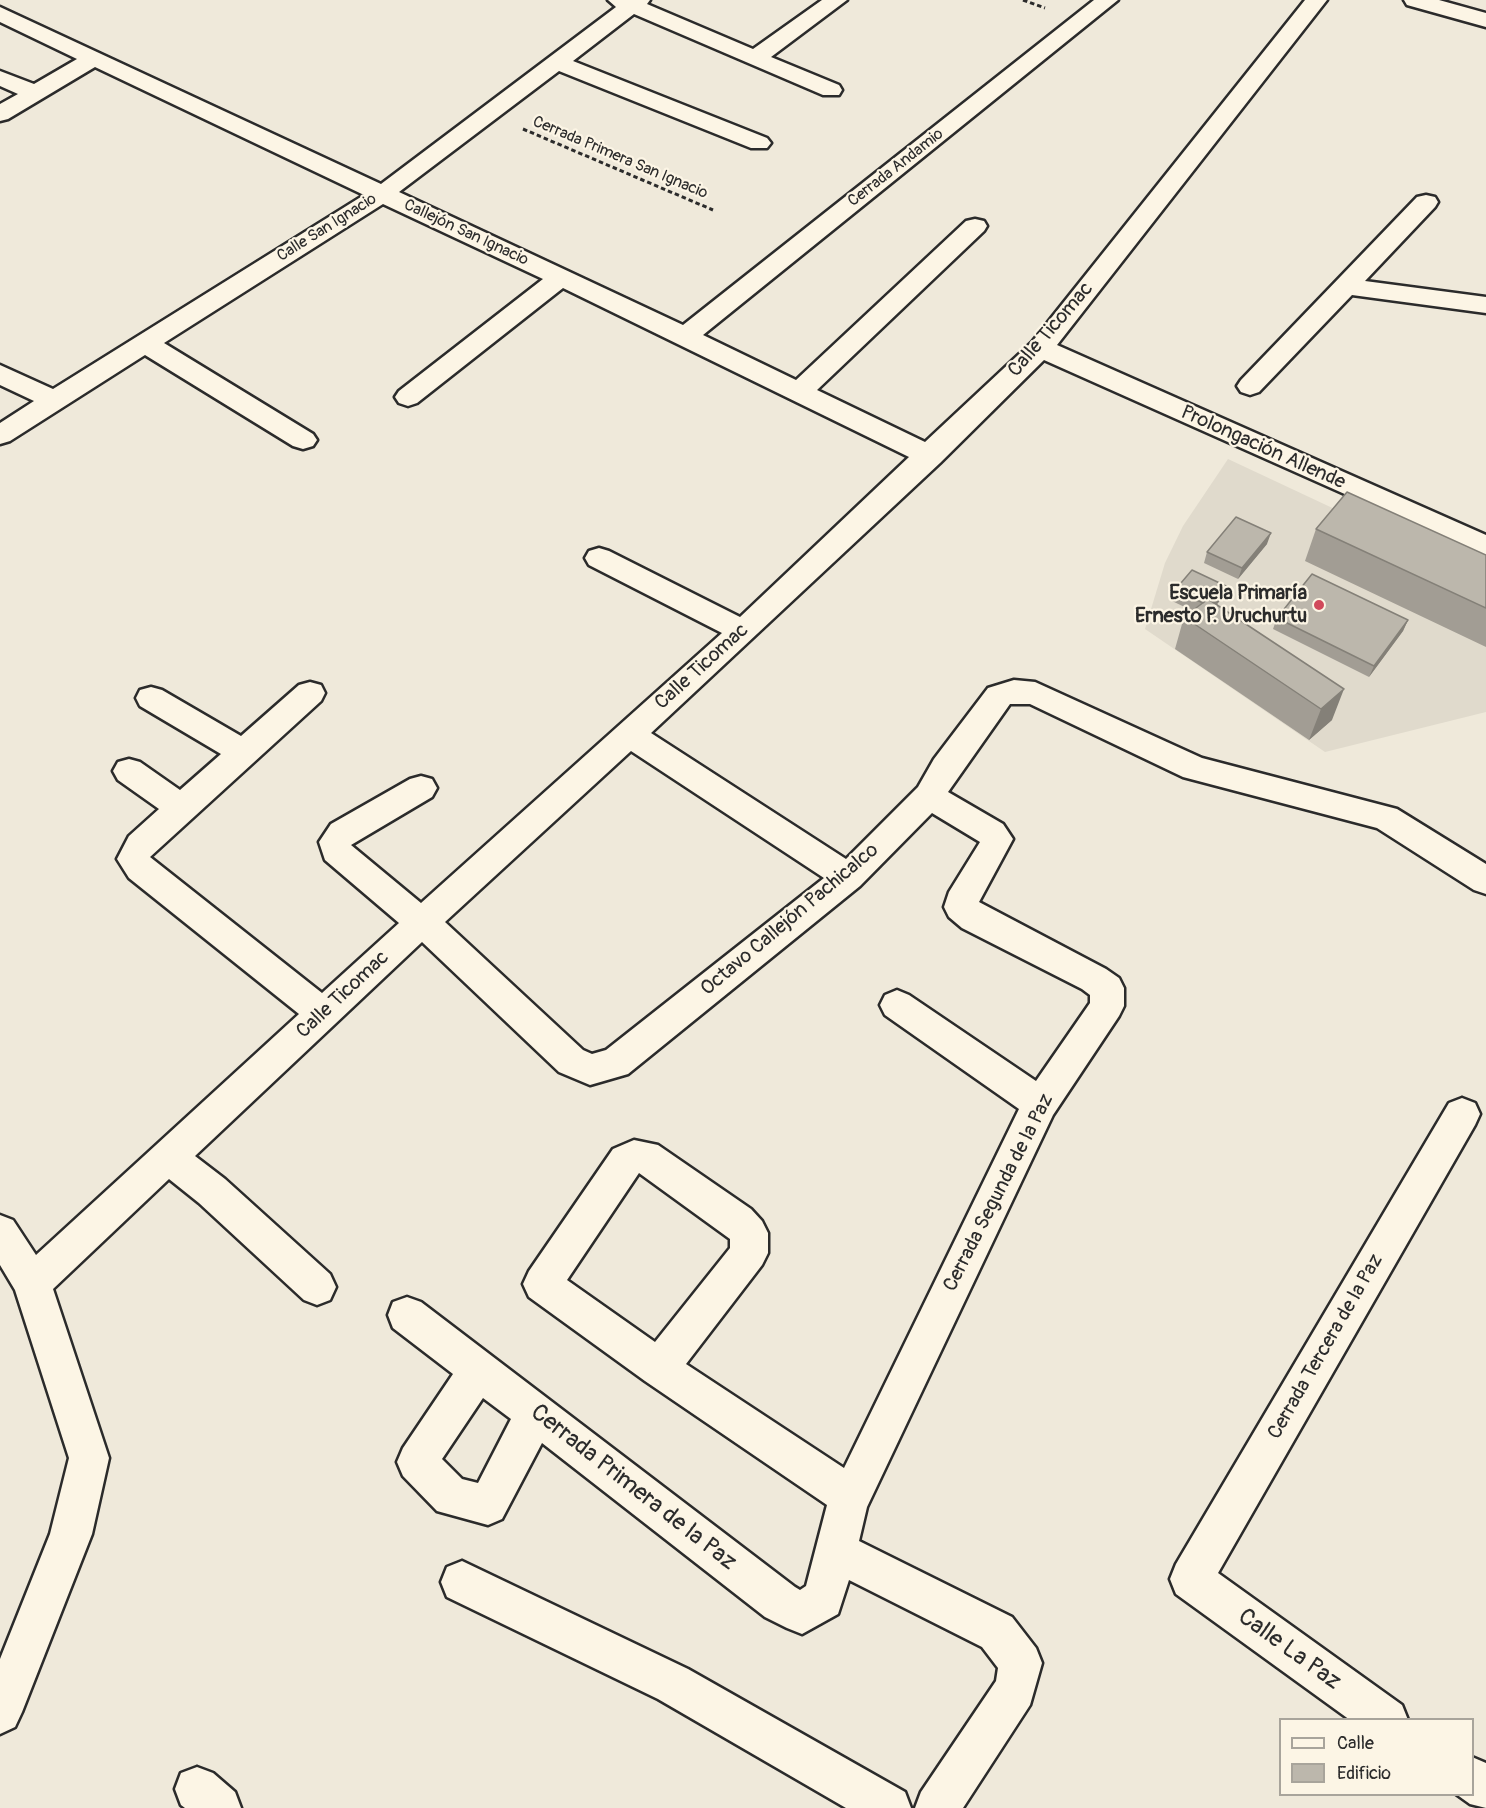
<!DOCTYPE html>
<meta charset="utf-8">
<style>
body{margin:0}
#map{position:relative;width:1486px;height:1808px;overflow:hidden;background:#efe9da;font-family:Pangolin,sans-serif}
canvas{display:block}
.legend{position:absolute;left:1279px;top:1718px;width:195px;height:78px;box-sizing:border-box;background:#fcf5e5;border:2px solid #a8a49b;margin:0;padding:8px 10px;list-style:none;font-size:18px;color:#2b2b2b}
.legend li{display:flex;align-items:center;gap:12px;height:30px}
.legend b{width:30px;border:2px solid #a8a49b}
</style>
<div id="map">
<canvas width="1486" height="1808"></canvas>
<ul class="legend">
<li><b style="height:8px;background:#fcf5e5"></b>Calle</li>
<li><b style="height:16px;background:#bcb7ac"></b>Edificio</li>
</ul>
</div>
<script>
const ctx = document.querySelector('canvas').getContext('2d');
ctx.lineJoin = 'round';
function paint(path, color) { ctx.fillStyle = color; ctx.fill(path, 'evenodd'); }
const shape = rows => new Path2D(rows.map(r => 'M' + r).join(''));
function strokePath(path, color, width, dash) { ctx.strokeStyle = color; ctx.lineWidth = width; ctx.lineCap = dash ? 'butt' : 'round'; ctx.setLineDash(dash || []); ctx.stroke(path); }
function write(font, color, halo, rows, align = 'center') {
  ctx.font = font + ' Pangolin,sans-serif'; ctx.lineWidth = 4.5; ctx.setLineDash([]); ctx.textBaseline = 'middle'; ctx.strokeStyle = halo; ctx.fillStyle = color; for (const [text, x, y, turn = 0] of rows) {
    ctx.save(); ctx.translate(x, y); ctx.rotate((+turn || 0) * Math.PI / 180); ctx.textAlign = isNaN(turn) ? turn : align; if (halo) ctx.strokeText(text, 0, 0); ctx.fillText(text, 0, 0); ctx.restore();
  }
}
paint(shape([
 [1228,459,1486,580,1486,712,1325,752,1145,629,1165,563,1183,526]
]), '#e0dacc');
const minor = shape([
 [608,0,650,0,647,4,753,49,822,0,847,0,771,57,839,85,842,90,839,95,823,95,634,14,573,61,767,138,771,143,767,148,751,148,559,71,399,192,683,325,1094,0,1118,0,703,335,796,380,966,221,975,219,984,221,987,226,984,231,817,390,925,442,1032,342,1305,0,1327,0,1057,345,1486,535,1486,557,1044,360,940,463,651,733,846,859,918,787,934,759,988,688,1014,680,1035,682,1202,758,1397,809,1486,864,1486,894,1474,890,1377,828,1183,777,1030,704,1010,704,948,792,1003,824,1013,839,979,902,1106,969,1119,978,1124,988,1124,1006,1119,1016,1053,1115,867,1507,859,1541,1012,1617,1036,1648,1042,1663,1030,1705,963,1808,915,1808,921,1792,996,1681,998,1668,982,1647,849,1580,838,1614,802,1634,787,1628,765,1617,542,1443,502,1519,488,1525,437,1511,403,1476,397,1462,403,1448,453,1374,393,1328,388,1315,393,1302,407,1297,421,1302,795,1587,800,1590,806,1586,827,1505,645,1381,529,1297,523,1284,529,1271,613,1149,634,1140,658,1145,751,1209,762,1221,768,1233,768,1253,762,1265,686,1364,844,1468,1019,1109,885,1015,880,1005,885,995,897,990,909,995,1036,1081,1090,1003,1090,995,1082,989,962,928,949,917,944,907,949,892,980,842,932,813,860,886,628,1074,590,1085,559,1072,422,942,195,1156,225,1179,330,1274,336,1287,330,1300,317,1305,304,1300,199,1203,169,1179,53,1289,109,1458,92,1534,22,1712,15,1727,0,1734,0,1659,50,1534,69,1458,15,1290,0,1265,0,1215,13,1220,36,1255,299,1014,129,878,117,859,129,836,159,809,118,780,113,771,118,762,129,759,140,762,180,790,221,754,140,706,136,698,140,690,151,687,162,690,241,736,299,685,310,682,321,685,325,693,321,701,150,857,322,993,399,923,325,860,319,842,331,824,410,779,421,776,432,779,437,788,432,797,351,845,421,903,722,633,589,565,585,558,589,551,599,548,609,551,740,617,909,457,563,288,417,403,408,406,399,403,395,397,399,391,543,279,383,204,164,343,313,434,317,440,313,446,303,449,293,446,145,355,10,441,0,444,0,423,34,401,0,385,0,365,53,389,364,195,95,67,8,119,0,121,0,104,18,94,0,86,0,71,34,84,77,59,0,22,0,7,381,184,616,7,608,0],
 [631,751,824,878,606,1050,592,1054,583,1050,445,922,631,751],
 [639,1173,730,1239,730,1248,655,1342,567,1280,639,1173],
 [483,1398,511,1419,478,1483,462,1479,442,1459,483,1398],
 [1426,195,1435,197,1438,202,1435,207,1365,281,1486,297,1486,313,1352,295,1259,392,1250,395,1241,392,1237,386,1241,380,1417,197,1426,195],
 [1462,1098,1475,1103,1480,1114,1475,1125,1218,1573,1402,1705,1408,1720,1350,1720,1176,1594,1170,1579,1176,1564,1449,1103,1462,1098],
 [462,1561,688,1669,905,1792,911,1808,846,1808,658,1699,447,1597,441,1582,447,1567,462,1561],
 [1472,1757,1486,1763,1486,1808,1470,1804,1456,1794,1472,1794,1472,1757],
 [197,1767,213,1773,235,1792,241,1808,185,1808,181,1805,175,1789,181,1773,197,1767]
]);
const major = shape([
 [1404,0,1439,0,1486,13,1486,27,1407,5,1404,0]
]);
strokePath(minor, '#2b2b2b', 5);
strokePath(major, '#2b2b2b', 5);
strokePath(shape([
 [1023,0,1045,8],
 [523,129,713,210]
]), '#2b2b2b', 3, [4.5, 3]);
paint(minor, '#fcf5e5');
paint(major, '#fcf5e5');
paint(shape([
 [1316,529,1486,555,1486,647,1305,561],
 [1267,544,1238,579,1204,563,1207,552],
 [1226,586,1223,597,1217,604,1332,720,1309,740,1175,649,1184,617,1193,611,1172,601,1175,590],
 [1277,618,1408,620,1403,631,1369,677,1273,629]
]), '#a29d94');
paint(shape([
 [1271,533,1267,544,1238,579,1242,568],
 [1226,586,1223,597,1206,617,1209,606],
 [1408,620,1403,631,1369,677,1374,666],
 [1344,689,1332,720,1309,740,1321,709]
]), '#848078');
const building = shape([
 [1347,492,1486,555,1486,608,1316,529,1347,492],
 [1236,517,1271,533,1242,568,1207,552,1236,517],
 [1192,570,1226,586,1213,602,1208,599,1203,603,1175,590,1192,570],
 [1312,574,1408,620,1374,666,1277,618,1312,574],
 [1208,599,1344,689,1321,709,1184,617,1208,599]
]);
paint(building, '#bcb7ac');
strokePath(building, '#848078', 1.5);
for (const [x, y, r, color] of [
 [1319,605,6,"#d1495b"]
]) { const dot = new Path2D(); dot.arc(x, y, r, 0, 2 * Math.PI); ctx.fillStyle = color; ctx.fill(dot); strokePath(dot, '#fcf5e5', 2); }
write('16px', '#2b2b2b', '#fcf5e5', [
 ["Cerrada Primera San Ignacio",620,158,23],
 ["Cerrada Andamio",896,168,-38],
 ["Calle San Ignacio",327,228,-32],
 ["Callejón San Ignacio",466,233,25]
]);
write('20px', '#2b2b2b', '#fcf5e5', [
 ["Calle Ticomac",1051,330,-49],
 ["Prolongación Allende",1263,448,24],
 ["Calle Ticomac",702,667,-42],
 ["Octavo Callejón Pachicalco",790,920,-40],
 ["Calle Ticomac",343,995,-43],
 ["Cerrada Segunda de la Paz",999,1193,-63],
 ["Cerrada Tercera de la Paz",1326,1347,-60]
]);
write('bold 20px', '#2b2b2b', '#fcf5e5', [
 ["Escuela Primaría",1307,594],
 ["Ernesto P. Uruchurtu",1307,617]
], 'right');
write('24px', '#2b2b2b', '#fcf5e5', [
 ["Cerrada Primera de la Paz",633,1488,38],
 ["Calle La Paz",1289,1650,36]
]);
</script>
